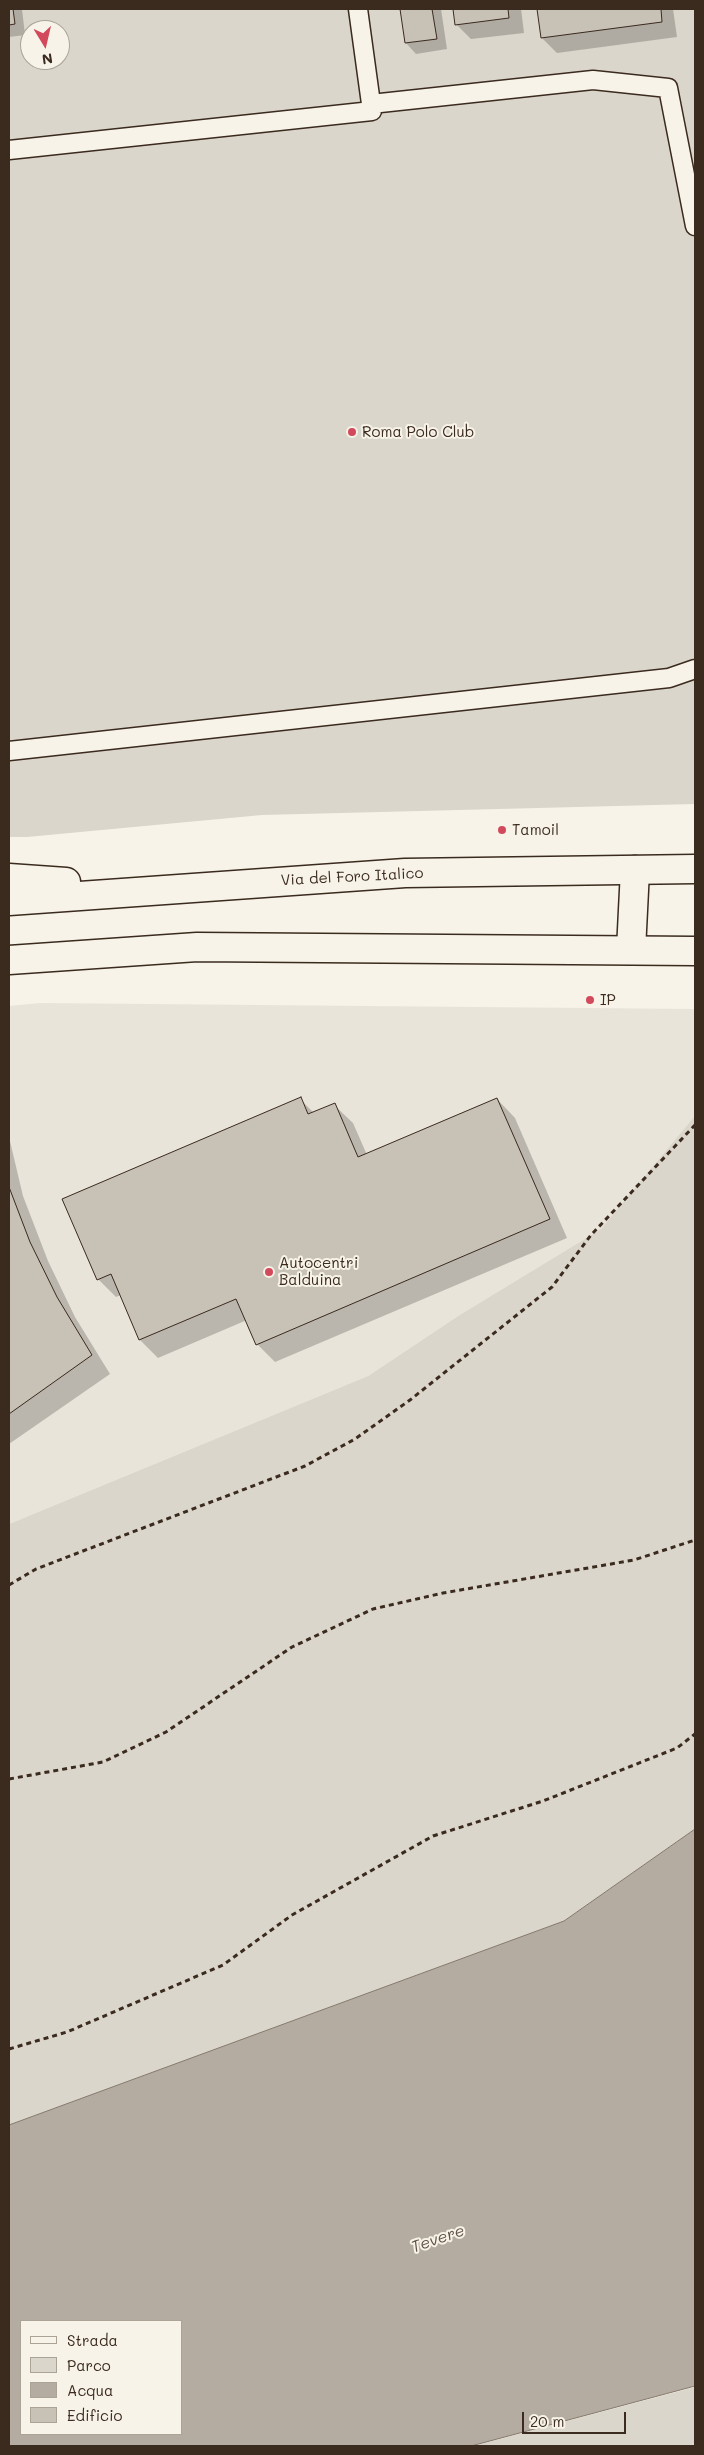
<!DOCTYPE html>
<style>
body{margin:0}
#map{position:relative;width:704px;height:2455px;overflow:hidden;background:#f7f3e8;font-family:Mali,sans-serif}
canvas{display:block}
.frame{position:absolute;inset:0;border:10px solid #3b2a1e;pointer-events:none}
.legend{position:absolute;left:20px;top:2320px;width:162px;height:115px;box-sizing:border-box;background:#f7f3e8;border:1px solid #aca397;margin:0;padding:6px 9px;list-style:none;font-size:15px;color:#3b2a1e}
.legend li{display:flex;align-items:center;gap:10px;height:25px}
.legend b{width:25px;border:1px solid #aca397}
.north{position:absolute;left:20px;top:20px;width:50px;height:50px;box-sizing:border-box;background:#f7f3e8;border:1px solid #aca397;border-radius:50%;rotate:171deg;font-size:14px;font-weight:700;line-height:20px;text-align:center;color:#3b2a1e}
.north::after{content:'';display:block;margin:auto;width:18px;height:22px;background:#d1495b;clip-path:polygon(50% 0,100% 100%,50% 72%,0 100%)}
.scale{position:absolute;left:522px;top:2412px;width:104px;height:22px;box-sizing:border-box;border:2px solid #3b2a1e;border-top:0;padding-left:6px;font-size:15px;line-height:18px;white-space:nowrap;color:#3b2a1e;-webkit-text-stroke:4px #f7f3e8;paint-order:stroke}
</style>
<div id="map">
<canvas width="704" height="2455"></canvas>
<div class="frame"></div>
<ul class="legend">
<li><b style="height:6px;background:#f7f3e8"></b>Strada</li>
<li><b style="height:14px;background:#dbd6cb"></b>Parco</li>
<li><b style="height:14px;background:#b4aca0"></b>Acqua</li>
<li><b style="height:14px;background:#c8c1b6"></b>Edificio</li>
</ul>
<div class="north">N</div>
<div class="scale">20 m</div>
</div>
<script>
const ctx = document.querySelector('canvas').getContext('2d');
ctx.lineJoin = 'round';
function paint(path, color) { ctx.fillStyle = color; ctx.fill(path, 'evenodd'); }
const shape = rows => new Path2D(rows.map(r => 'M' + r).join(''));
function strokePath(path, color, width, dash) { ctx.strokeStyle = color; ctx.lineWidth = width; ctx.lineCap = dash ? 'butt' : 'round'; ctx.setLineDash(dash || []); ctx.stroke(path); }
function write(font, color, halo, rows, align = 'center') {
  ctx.font = font + ' Mali,sans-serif'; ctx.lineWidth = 4; ctx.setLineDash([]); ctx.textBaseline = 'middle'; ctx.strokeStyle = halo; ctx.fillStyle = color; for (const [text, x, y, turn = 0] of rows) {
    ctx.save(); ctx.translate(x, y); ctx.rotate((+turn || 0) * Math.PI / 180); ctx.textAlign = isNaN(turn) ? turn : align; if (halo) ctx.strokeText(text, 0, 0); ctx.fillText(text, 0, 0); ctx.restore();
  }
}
paint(shape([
 [40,1003,695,1009,695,1138,601,1229,458,1316,368,1376,9,1524,9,1006]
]), '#e9e4d9');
paint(shape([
 [9,9,695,9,695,804,262,815,27,837,9,837],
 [30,30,60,30,60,60,30,60],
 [695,1116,695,1829,564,1921,9,2125,9,1524,368,1376,458,1316,601,1229],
 [695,2387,695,2446,473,2446]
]), '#dbd6cb');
const water = shape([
 [695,1829,695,2386,471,2446,9,2446,9,2125,564,1921,695,1829],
 [21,2321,181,2321,181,2434,21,2434,21,2321]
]);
paint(water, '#b4aca0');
strokePath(water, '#84786c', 1);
paint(shape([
 [9,9,22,9,25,35,9,37],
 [401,9,441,9,447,49,416,54,406,43],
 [454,9,521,9,524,33,471,39,456,24],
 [538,9,673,9,677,37,557,53,542,38],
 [300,1099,314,1113,334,1105,353,1123,367,1155,497,1099,515,1118,567,1238,275,1362,257,1344,247,1320,158,1358,140,1340,121,1295,116,1297,98,1279],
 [9,1137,23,1196,48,1261,75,1317,110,1374,9,1444]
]), '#0003');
const building = shape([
 [9,9,13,9,15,24,9,25,9,9],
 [400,9,432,9,437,39,405,43,400,9],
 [453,9,508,9,509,18,455,25,453,9],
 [537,9,661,9,662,22,541,38,537,9],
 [301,1097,308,1114,335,1103,358,1157,497,1098,550,1219,256,1345,236,1299,139,1340,111,1274,97,1280,62,1199,301,1097],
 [9,1187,30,1242,57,1297,92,1355,9,1414,9,1187]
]);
paint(building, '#c8c1b6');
strokePath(building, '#3b2a1e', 1);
const service = shape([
 [371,104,593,80,668,88,695,226],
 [9,150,372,111,358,9],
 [9,751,669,678,695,669]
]);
const minor = shape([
 [631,950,635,870]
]);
const trunk = shape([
 [9,878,66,882],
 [9,901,405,873,695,869],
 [9,960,197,947,695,951]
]);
strokePath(service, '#3b2a1e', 21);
strokePath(minor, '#3b2a1e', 31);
strokePath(trunk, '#3b2a1e', 31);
strokePath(shape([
 [9,1585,36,1569,305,1466,355,1439,410,1400,552,1287,591,1235,695,1125],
 [9,1779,103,1762,166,1732,292,1647,373,1609,443,1593,634,1560,695,1540],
 [9,2049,67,2032,223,1965,292,1915,433,1836,543,1801,677,1748,695,1734]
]), '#3b2a1e', 3, [5, 4]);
strokePath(service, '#f7f3e8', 18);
strokePath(minor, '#f7f3e8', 28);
strokePath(trunk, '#f7f3e8', 28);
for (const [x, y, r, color] of [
 [352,432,5,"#d1495b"],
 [502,830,5,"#d1495b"],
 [590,1000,5,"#d1495b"],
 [269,1272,5,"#d1495b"]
]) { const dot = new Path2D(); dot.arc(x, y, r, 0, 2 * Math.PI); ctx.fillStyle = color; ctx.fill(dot); strokePath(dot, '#f7f3e8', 2); }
write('15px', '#3b2a1e', '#f7f3e8', [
 ["Roma Polo Club",362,432],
 ["Tamoil",512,830],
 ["IP",600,1000],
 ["Autocentri",279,1263],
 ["Balduina",279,1280]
], 'left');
write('15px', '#3b2a1e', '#f7f3e8', [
 ["Via del Foro Italico",352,877,-3]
]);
write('italic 16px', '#5f5145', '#f7f3e8', [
 ["Tevere",438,2239,-19]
]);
</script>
